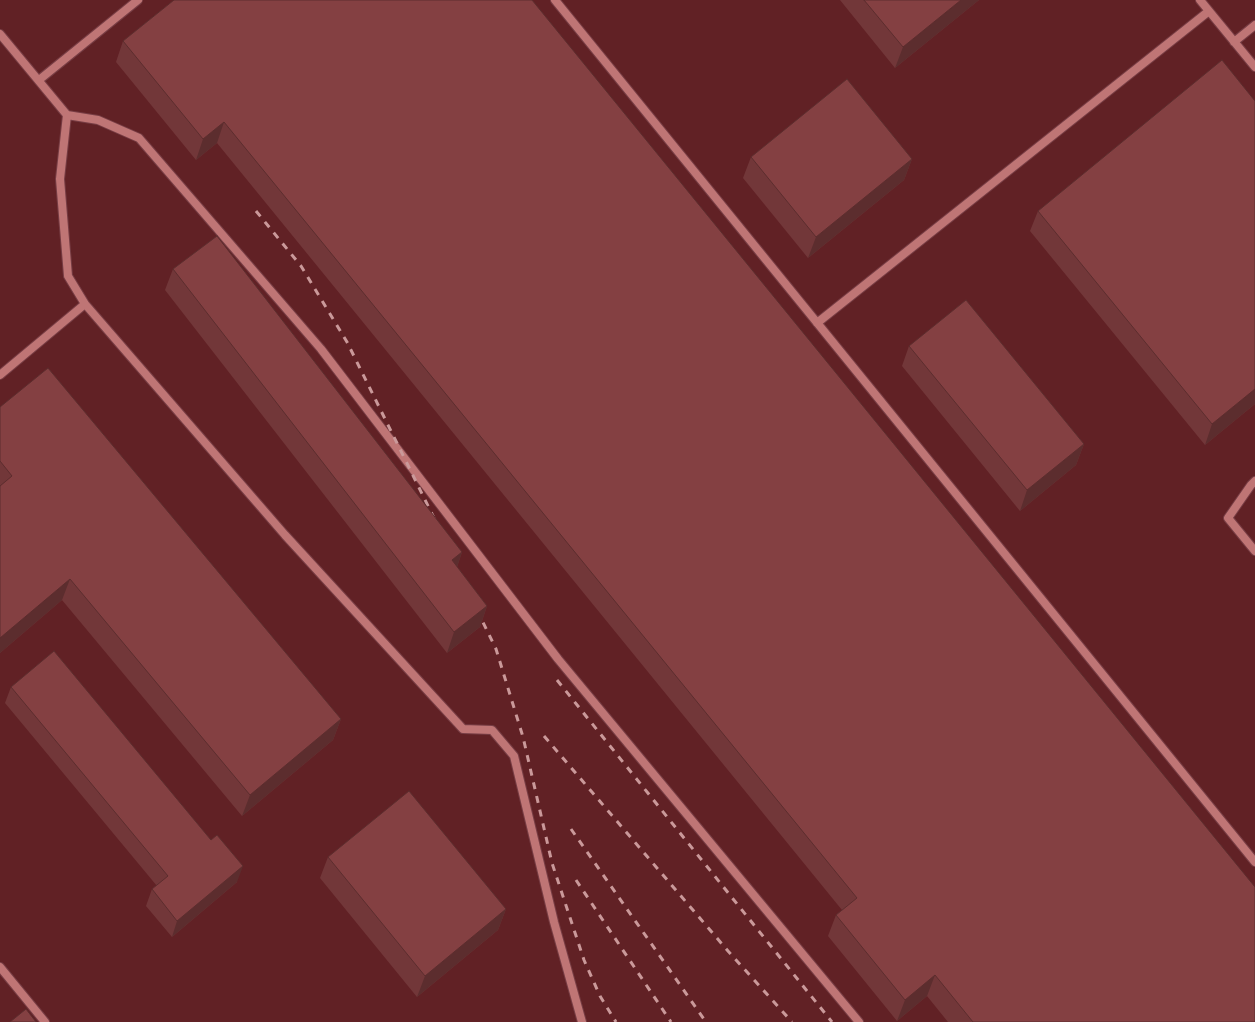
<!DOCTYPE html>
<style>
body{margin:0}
canvas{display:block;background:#612125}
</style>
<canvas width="1255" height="1022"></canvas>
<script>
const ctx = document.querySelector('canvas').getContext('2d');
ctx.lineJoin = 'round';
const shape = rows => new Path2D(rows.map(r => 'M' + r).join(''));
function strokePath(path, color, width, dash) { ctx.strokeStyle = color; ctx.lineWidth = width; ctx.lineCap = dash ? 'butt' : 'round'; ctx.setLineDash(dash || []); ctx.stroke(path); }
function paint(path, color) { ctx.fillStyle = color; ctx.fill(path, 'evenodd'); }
const lane = shape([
 [555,0,1255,862],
 [1200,0,1255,67],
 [0,34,67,115,60,179,68,276,85,304,285,535,463,729,492,730,514,756,554,922,582,1022],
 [1234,42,1255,25],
 [39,80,138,0],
 [67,115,98,120,139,138,321,349,558,659,859,1022],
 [817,323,1209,11],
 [0,375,85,304],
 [1255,481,1251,485,1228,518,1255,551],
 [0,967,45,1022]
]);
strokePath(lane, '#773d44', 10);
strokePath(lane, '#bf7575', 8);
strokePath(shape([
 [256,211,301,266,347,342,436,522],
 [477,610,496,649,523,737,552,863,584,960,600,996,616,1022],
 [557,680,832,1022],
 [544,736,728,951,792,1022],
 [571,829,706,1022],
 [576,880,671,1022]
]), '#ca999a', 3, [7, 7]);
paint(shape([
 [174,0,1255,1022,948,1022,927,996,897,1021,828,936,836,915,842,910,217,143,196,160,116,62,123,41],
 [840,0,979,0,895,68],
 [751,157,912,159,904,180,808,258,743,178],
 [1038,211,1255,404,1205,445,1030,231],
 [173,269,462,552,457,567,487,606,480,627,447,653,165,290],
 [909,346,1084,444,1076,465,1020,511,902,366],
 [0,407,341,719,333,740,242,816,62,600,0,653],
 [11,687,237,882,172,937,146,906,152,889,157,886,5,703],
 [328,857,506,909,498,930,417,997,320,878]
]), '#723739');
paint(shape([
 [961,0,979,0,895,68,903,47],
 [224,122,217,143,196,160,203,139],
 [912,159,904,180,808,258,816,237],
 [1255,389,1255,404,1205,445,1212,424],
 [1084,444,1076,465,1020,511,1027,490],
 [462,552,455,573,452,560],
 [70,579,62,600,0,653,0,638],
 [487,606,480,627,447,653,454,632],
 [341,719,333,740,242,816,250,795],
 [243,866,237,882,172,937,177,921],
 [506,909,498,930,417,997,425,976],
 [935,975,927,996,897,1021,905,1000]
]), '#5c2d2e');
const building = shape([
 [174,0,532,0,1255,887,1255,1022,973,1022,935,975,905,1000,836,915,857,898,224,122,203,139,123,41,174,0],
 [864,0,961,0,903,47,864,0],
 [1222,60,1255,101,1255,389,1212,424,1038,211,1222,60],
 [847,79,912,159,816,237,751,157,847,79],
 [217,236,462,552,452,560,487,606,454,632,173,269,217,236],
 [966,300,1084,444,1027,490,909,346,966,300],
 [48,368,341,719,250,795,70,579,0,638,0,486,12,476,0,461,0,407,48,368],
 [54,651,211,840,217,835,243,866,177,921,152,889,168,876,11,687,54,651],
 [409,791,506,909,425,976,328,857,409,791],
 [26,1009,36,1022,10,1022,26,1009]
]);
paint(building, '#844042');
strokePath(building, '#5c2d2e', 1);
</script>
